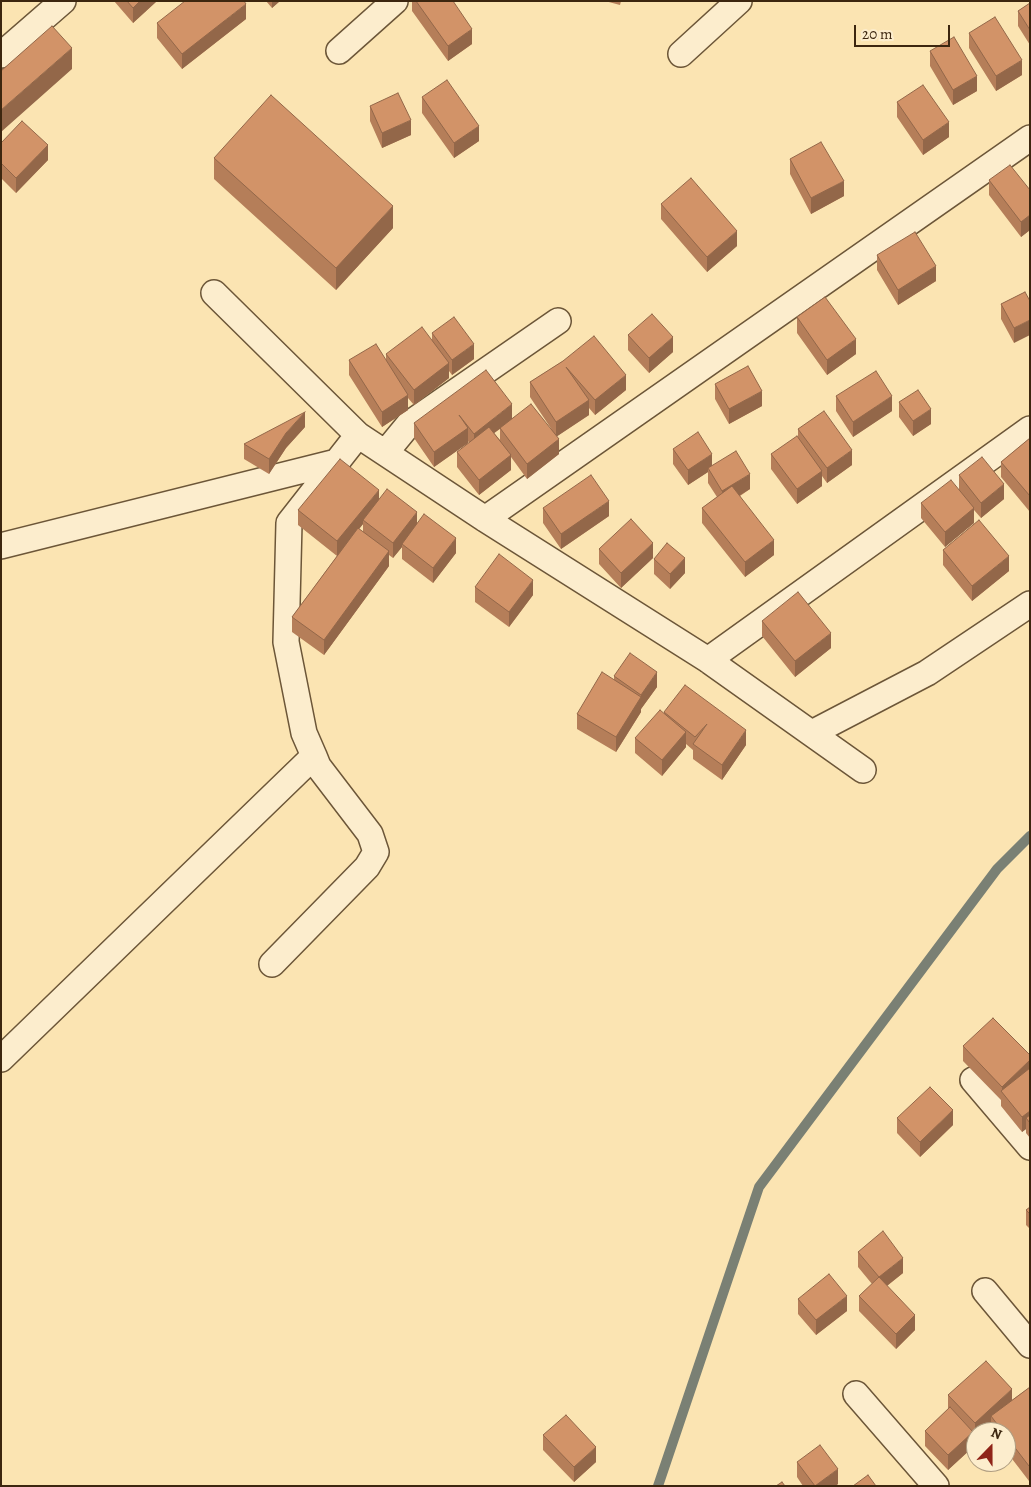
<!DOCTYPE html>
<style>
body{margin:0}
#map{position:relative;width:1031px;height:1487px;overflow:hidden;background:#fbe4b2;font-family:Alegreya,serif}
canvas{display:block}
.frame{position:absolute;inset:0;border:2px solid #3c260f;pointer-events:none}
.north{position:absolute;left:966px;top:1422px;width:50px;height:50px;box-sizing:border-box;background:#fcedcd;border:1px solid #af9d81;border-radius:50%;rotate:22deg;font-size:14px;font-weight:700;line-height:20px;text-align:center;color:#3c260f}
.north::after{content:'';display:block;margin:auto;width:18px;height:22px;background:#8f2418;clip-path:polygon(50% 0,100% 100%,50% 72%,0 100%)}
.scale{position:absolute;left:854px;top:25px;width:96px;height:22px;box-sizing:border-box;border:2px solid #3c260f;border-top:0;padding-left:6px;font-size:15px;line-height:18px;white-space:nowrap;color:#3c260f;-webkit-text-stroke:4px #fcedcd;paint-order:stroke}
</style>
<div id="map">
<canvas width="1031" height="1487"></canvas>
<div class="frame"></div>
<div class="north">N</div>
<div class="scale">20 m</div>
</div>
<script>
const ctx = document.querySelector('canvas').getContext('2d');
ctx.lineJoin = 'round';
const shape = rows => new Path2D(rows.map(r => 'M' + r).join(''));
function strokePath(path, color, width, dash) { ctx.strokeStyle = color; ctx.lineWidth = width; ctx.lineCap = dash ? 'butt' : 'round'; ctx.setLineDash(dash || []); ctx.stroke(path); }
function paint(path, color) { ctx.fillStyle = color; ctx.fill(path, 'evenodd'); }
strokePath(shape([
 [658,1486,759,1187,997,869,1030,836]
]), '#7a8074', 10);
const minor = shape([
 [339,51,395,1],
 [681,54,739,1],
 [1,55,63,1],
 [214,293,358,435,485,519,708,660,863,770],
 [386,452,409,424,558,321],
 [485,519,1030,138],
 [1,546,336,462],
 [708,660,1030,429],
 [812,733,927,673,1030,604],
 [272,964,367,867,376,852,370,834,318,766,314,756,304,733,286,642,289,523,358,435],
 [1,1059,314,756],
 [973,1080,1030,1147],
 [985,1291,1030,1345],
 [856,1394,936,1486]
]);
strokePath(minor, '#6c5638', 28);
strokePath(minor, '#fcedcd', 25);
paint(shape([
 [114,1,157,1,133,23],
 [266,1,280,1,272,8],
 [412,1,453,1,472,44,448,61,412,11],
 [605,1,621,1,620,5],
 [1030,3,1030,45,1018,26,1018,11],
 [246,19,182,69,157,38,157,23],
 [969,33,1022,75,996,91,969,48],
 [930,51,977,91,953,105,930,66],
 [422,97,479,141,454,158,422,113],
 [897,102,949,137,923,155,897,117],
 [370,106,411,135,382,148,370,121],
 [1,143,48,160,16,193,1,178],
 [214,158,393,228,336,290,214,179],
 [790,159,844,196,811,214,790,174],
 [989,180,1030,190,1030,230,1021,237,989,195],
 [661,204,737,246,707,272,661,219],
 [877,255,936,281,898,305,877,270],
 [1025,292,1014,343,1001,319,1001,304],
 [797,317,856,354,827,375,797,333],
 [432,333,474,359,452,375,449,371,449,378,414,405,408,398,408,410,382,427,349,375,349,360,386,360,386,354,432,341],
 [628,335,673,352,649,373,628,350],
 [563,361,626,390,595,415,589,408,589,415,557,436,559,454,527,479,511,457,511,470,479,495,457,467,457,452,469,443,468,441,468,443,434,467,414,438,414,423,512,418,552,430,530,397,530,382],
 [500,429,500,440,494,433],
 [715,384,762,406,729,424,715,399],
 [836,396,892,411,853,437,836,411],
 [899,402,931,424,913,436,899,417],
 [305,427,286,448,269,474,244,459,244,444],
 [798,429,852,465,827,483,822,476,822,486,797,504,771,469,771,454,798,438],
 [1030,438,1030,512,1001,477,1001,462],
 [673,449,712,465,750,489,740,496,774,555,745,577,702,523,702,508,717,497,708,483,708,472,688,485,673,464],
 [959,475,1004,499,981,518,974,510,974,523,945,547,921,518,921,503,959,489],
 [379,500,417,523,456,553,433,583,402,559,402,547,393,558,389,555,389,566,324,655,292,632,292,617,337,556,298,525,298,510],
 [363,524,363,532,359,529],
 [543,508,609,516,561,549,543,523],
 [599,549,653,558,621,588,599,564],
 [943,550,1009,571,972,601,943,565],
 [654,559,685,573,670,589,654,574],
 [475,587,533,595,509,627,475,602],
 [762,621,831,648,795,677,762,636],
 [614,676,657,687,641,709,641,712,616,752,577,729,577,714,614,680],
 [664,712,746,745,722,780,693,759,693,750,686,744,686,747,662,776,635,753,635,738,664,713],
 [963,1046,1030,1055,1030,1138,1026,1133,1026,1129,1022,1132,1001,1106,1001,1100,963,1061],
 [897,1118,953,1125,920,1157,897,1133],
 [1030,1207,1030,1229,1026,1225,1026,1210],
 [858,1252,903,1273,887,1286,915,1330,896,1349,859,1311,859,1296,872,1284,858,1267],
 [798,1299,847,1311,816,1335,798,1314],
 [1030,1387,1030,1480,1029,1481,1006,1451,1006,1432,992,1432,991,1431,991,1424,982,1432,976,1432,975,1438,973,1436,973,1447,948,1470,925,1446,925,1431,948,1409,948,1395,1012,1400],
 [543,1435,596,1462,574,1482,543,1450],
 [797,1462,838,1484,835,1486,803,1486,797,1477]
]), '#b57e59');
paint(shape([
 [140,1,157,1,133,23,133,8],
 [272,1,280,1,272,8],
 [246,4,246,19,182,69,182,54],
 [472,29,472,44,448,61,448,46],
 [72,48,72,69,1,132,1,110],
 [1022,60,1022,75,996,91,996,76],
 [977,76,977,91,953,105,953,90],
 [411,120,411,135,382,148,382,133],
 [949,122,949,137,923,155,923,140],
 [479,126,479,141,454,158,454,143],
 [48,145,48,160,16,193,16,178],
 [844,181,844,196,811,214,811,198],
 [393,206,393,228,336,290,336,268],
 [1030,215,1030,230,1021,237,1021,222],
 [737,231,737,246,707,272,707,257],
 [936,266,936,281,898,305,898,290],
 [1030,320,1030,335,1014,343,1014,328],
 [673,337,673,352,649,373,649,358],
 [856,339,856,354,827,375,827,360],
 [474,344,474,359,452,375,452,360],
 [449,363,449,378,414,405,414,390],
 [626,375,626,390,595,415,595,400],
 [762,391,762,406,729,424,729,409],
 [408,395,408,410,382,427,382,412],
 [892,396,892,411,853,437,853,422],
 [589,400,589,415,556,437,556,422],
 [512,404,512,419,474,449,474,434],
 [931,409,931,424,913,436,913,421],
 [305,412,305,427,286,448,269,474,269,459,286,433],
 [468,428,468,443,434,467,434,452],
 [559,439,559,454,527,479,527,464],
 [852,450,852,465,827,483,827,468],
 [712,454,712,469,708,468,708,472,688,485,688,470],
 [511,455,511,470,479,495,479,480],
 [822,471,822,486,797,504,797,489],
 [750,474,750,489,722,506,722,491],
 [1004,484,1004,499,981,518,981,503],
 [379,490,379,505,363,520,363,524,337,556,337,541],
 [609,501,609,516,561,549,561,534],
 [974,508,974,523,945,547,945,532],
 [417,512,417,527,402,544,402,547,393,558,393,543],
 [456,538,456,553,433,583,433,568],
 [774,540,774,555,745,577,745,562],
 [653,543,653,558,621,588,621,573],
 [389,551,389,566,324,655,324,640],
 [1009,556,1009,571,972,601,972,586],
 [685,558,685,573,670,589,670,574],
 [533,580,533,595,509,627,509,612],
 [831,633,831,648,795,677,795,661],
 [657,672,657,687,641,709,641,712,616,752,616,737,641,697,641,695],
 [746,730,746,745,722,780,722,765],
 [686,732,686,747,662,776,662,760],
 [1030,1060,1030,1075,1002,1093,1002,1087],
 [953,1110,953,1125,920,1157,920,1142],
 [1030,1111,1030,1123,1026,1118,1026,1129,1022,1132,1022,1117],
 [903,1258,903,1273,879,1292,879,1277],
 [847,1296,847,1311,816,1335,816,1320],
 [915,1315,915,1330,896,1349,896,1334],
 [1012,1389,1012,1404,991,1416,991,1424,982,1432,976,1432,976,1437,975,1438,975,1423],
 [973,1432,973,1447,948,1470,948,1455],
 [596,1447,596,1462,574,1482,574,1467],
 [1030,1465,1030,1480,1029,1481,1029,1466],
 [838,1469,838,1484,835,1486,815,1486]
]), '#936749');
const building = shape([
 [127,1,140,1,133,8,127,1],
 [185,1,244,1,246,4,182,54,157,23,185,1],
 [416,1,453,1,472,29,448,46,416,1],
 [1030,3,1030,30,1018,11,1030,3],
 [995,17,1022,60,996,76,969,33,995,17],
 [52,26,72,48,1,110,1,71,52,26],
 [954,37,977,76,953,90,930,51,954,37],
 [447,80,479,126,454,143,422,97,447,80],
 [923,85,949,122,923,140,897,102,923,85],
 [398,93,411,120,382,133,370,106,398,93],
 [271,95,393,206,336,268,214,158,271,95],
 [22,121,48,145,16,178,1,163,1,143,22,121],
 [821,142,844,181,811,198,790,159,821,142],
 [1010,165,1030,190,1030,215,1021,222,989,180,1010,165],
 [691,178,737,231,707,257,661,204,691,178],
 [915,232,936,266,898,290,877,255,915,232],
 [1025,292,1030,301,1030,320,1014,328,1001,304,1025,292],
 [825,297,856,339,827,360,797,317,825,297],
 [652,314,673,337,649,358,628,335,652,314],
 [454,317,474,344,452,360,432,333,454,317],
 [422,327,449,363,414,390,386,354,422,327],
 [594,336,626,375,595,400,566,367,589,400,556,422,530,382,563,361,594,336],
 [376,344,408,395,382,412,349,360,376,344],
 [748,366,762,391,729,409,715,384,748,366],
 [486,370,512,404,474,434,459,415,468,428,434,452,414,423,486,370],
 [876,371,892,396,853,422,836,396,876,371],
 [918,390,931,409,913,421,899,402,918,390],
 [531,404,559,439,527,464,500,428,531,404],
 [824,411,852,450,827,468,798,429,824,411],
 [305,412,286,433,269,459,244,444,305,412],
 [489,427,511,455,479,480,457,452,489,427],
 [698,432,712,454,688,470,673,449,698,432],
 [797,436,822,471,797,489,771,454,797,436],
 [1030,438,1030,496,1001,462,1030,438],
 [736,451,750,474,722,491,708,468,736,451],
 [982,457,1004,484,981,503,959,475,982,457],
 [340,459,379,490,337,541,298,510,340,459],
 [591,475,609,501,561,534,543,508,591,475],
 [951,480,974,508,945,532,921,503,951,480],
 [732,486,774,540,745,562,702,508,732,486],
 [387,489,417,512,393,543,363,520,387,489],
 [424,514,456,538,433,568,402,544,424,514],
 [631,519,653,543,621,573,599,549,631,519],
 [979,520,1009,556,972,586,943,550,979,520],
 [358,528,389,551,324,640,292,617,358,528],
 [667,543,685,558,670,574,654,559,667,543],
 [499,554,533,580,509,612,475,587,499,554],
 [798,592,831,633,795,661,762,621,798,592],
 [630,653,657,672,641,695,614,676,630,653],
 [602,672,641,697,616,737,577,714,602,672],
 [685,685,746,730,722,765,693,744,707,724,695,737,664,712,685,685],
 [660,710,686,732,662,760,635,738,660,710],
 [993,1018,1030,1055,1030,1060,1002,1087,963,1046,993,1018],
 [1030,1068,1030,1111,1022,1117,1001,1091,1030,1068],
 [930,1087,953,1110,920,1142,897,1118,930,1087],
 [1030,1115,1030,1123,1026,1118,1030,1115],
 [1030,1207,1030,1214,1026,1210,1030,1207],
 [883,1231,903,1258,879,1277,915,1315,896,1334,859,1296,879,1277,858,1252,883,1231],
 [829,1274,847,1296,816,1320,798,1299,829,1274],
 [986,1361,1012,1389,975,1423,948,1395,986,1361],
 [1030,1387,1030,1465,1029,1466,1006,1436,1006,1432,1003,1432,991,1416,1030,1387],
 [950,1407,973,1432,948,1455,925,1431,950,1407],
 [566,1415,596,1447,574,1467,543,1435,566,1415],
 [820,1445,838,1469,815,1486,797,1462,820,1445],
 [868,1475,876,1486,853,1486,868,1475],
 [782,1482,785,1486,776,1486,782,1482]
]);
paint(building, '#d29368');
strokePath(building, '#936749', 1);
</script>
